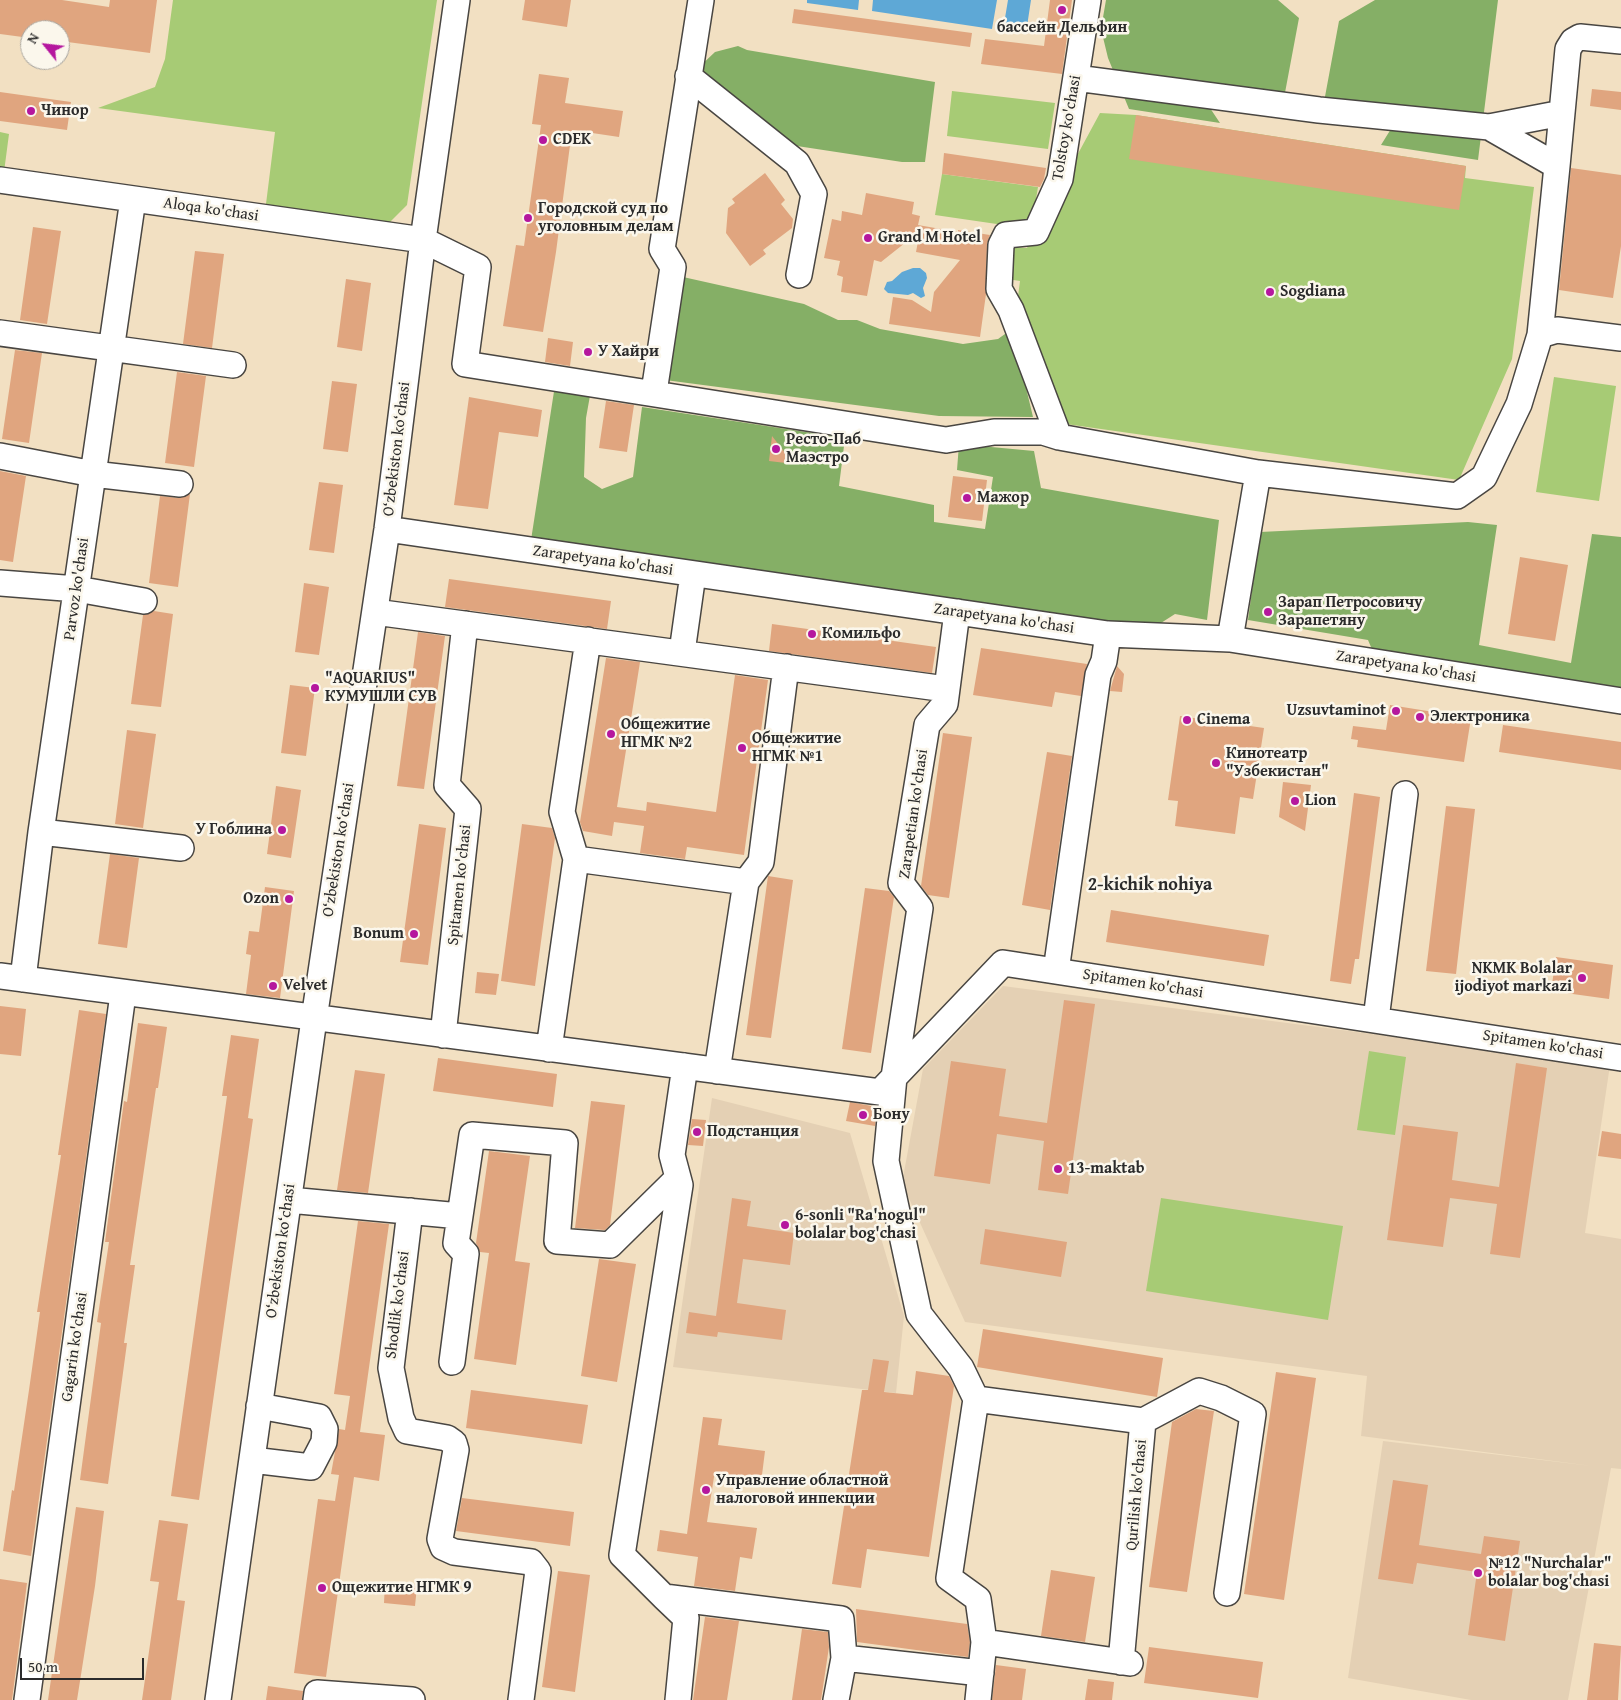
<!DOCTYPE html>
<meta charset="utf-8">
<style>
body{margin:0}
#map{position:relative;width:1621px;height:1700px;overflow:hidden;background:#f2e0c2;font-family:"Gentium Book Plus",serif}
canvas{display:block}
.north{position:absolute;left:20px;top:20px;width:50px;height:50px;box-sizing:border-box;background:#fbf7ec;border:1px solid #a8a59f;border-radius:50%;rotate:299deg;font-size:14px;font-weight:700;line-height:20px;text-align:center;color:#2b2b2b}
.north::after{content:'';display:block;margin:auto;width:18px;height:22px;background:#b5179e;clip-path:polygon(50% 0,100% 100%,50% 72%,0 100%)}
.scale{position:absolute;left:20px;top:1658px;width:124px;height:22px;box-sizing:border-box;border:2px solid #2b2b2b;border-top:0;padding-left:6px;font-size:15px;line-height:18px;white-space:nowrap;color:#2b2b2b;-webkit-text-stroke:4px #fbf7ec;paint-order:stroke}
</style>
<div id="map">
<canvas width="1621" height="1700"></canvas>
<div class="north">N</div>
<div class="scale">50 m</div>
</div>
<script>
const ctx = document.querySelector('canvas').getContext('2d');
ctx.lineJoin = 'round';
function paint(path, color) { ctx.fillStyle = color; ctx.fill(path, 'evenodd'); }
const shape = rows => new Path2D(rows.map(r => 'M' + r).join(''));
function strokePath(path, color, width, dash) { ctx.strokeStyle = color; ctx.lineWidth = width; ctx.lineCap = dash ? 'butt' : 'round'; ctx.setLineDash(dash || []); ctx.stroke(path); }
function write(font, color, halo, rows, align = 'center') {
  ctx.font = font + ' "Gentium Book Plus",serif'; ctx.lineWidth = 5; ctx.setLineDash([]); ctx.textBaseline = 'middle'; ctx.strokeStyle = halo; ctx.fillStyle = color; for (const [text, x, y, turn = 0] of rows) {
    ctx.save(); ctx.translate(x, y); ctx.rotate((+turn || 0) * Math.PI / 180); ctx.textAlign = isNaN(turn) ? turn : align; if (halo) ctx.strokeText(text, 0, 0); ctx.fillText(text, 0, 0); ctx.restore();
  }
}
paint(shape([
 [1003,986,1610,1065,1585,1233,1621,1239,1621,1469,1611,1468,1568,1700,1471,1700,1348,1678,1383,1441,1592,1466,1361,1436,1367,1376,965,1322,902,1183,923,1069],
 [712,1098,850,1133,904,1316,896,1393,673,1367]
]), '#e4d0b4');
paint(shape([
 [173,0,437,0,407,205,384,228,265,212,275,132,98,108,155,87,165,59],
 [952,91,1055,103,1048,149,947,136],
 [1100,113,1136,115,1466,166,1465,178,1534,187,1512,359,1459,480,1059,423,1017,304,1020,281,1007,279,1011,247,1027,248],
 [0,132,9,134,4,172,0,171],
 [942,174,1038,187,1031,229,935,215],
 [1554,377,1616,386,1599,501,1536,492],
 [1369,1051,1406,1057,1395,1135,1357,1130],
 [1161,1198,1343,1226,1328,1320,1146,1291]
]), '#a7cb75');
paint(shape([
 [1106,0,1278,0,1299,18,1284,98,1208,105,1220,123,1129,109,1108,58,1101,29],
 [1375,0,1498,0,1478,160,1381,145,1399,116,1324,102,1339,21],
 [738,46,747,50,935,82,925,162,902,162,797,146,695,71,715,52],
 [683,277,804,304,838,320,857,320,880,329,963,344,998,339,1012,329,1033,417,939,416,665,380],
 [555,385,591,390,586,418,584,477,602,489,633,477,642,407,845,438,839,486,934,505,934,522,985,529,993,477,957,470,959,444,1034,451,1041,488,1219,520,1207,620,1175,614,1150,630,531,540],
 [1468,522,1497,525,1479,645,1571,663,1592,534,1621,537,1621,694,1377,661,1368,640,1248,620,1260,532]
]), '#85af66');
paint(shape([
 [807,0,859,0,858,10,807,3],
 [873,0,997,0,992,29,872,11],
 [1008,0,1031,0,1026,33,1003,30],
 [913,268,920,268,926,273,927,278,923,288,925,296,921,298,913,293,908,295,888,293,884,289,887,282,892,281,902,272]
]), '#5ea8d6');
paint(shape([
 [0,0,62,0,109,7,110,0,157,0,150,53,60,41,60,30,30,30,30,38,0,34],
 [525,0,571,0,567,27,522,20],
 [1050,0,1072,0,1062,74,981,64,985,39,1044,46],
 [794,9,972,33,970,47,792,23],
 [539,74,569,78,565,103,623,111,619,137,572,130,556,252,543,332,503,326,516,245,524,246,541,125,532,124],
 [1592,89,1621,92,1621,110,1590,106],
 [0,92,71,102,67,130,0,121],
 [1136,115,1466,166,1459,210,1129,159],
 [944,153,1046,168,1044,179,1040,187,942,174],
 [1571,168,1621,175,1621,246,1613,298,1559,290],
 [765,173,785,200,781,204,793,219,792,228,763,250,766,254,750,266,726,233,728,208,735,203,732,199],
 [866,193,914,202,912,214,920,216,918,225,958,232,958,230,990,235,987,244,986,294,980,337,889,324,893,297,912,300,931,312,934,292,960,260,916,252,920,231,881,262,874,260,867,296,841,292,843,277,837,275,840,261,824,258,832,219,841,221,842,211,862,215],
 [33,227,61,231,47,324,20,320],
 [195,251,224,254,212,348,183,344],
 [346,279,371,283,362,351,337,347],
 [548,338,573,342,570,366,545,362],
 [15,350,42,353,29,443,2,439],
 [177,372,206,376,194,467,165,463],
 [332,381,357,384,348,452,323,449],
 [469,397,542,410,538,437,499,432,488,509,454,505],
 [606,401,634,405,627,452,599,448],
 [772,436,794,464,769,461],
 [0,471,26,476,13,562,0,560],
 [953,476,987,480,982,521,948,517],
 [319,482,343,485,334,553,309,550],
 [190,494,178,587,149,583,160,496,179,498],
 [1520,557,1568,565,1555,641,1508,634],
 [449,579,611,601,607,629,445,607],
 [304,583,329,587,319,655,295,652],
 [154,611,173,614,161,707,131,704,143,615],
 [772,624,936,647,932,673,769,651],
 [418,632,445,636,424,789,397,786],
 [981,648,1087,664,1081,696,1055,692,1052,707,973,695],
 [606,658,640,662,617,807,646,811,647,802,716,812,735,675,768,680,744,855,687,847,685,859,640,853,644,826,614,822,612,836,583,831,580,822],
 [1117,666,1124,674,1122,692,1110,691],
 [290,685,315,688,306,756,281,753],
 [1390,705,1471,718,1464,762,1357,747,1358,740,1351,739,1353,726,1386,730],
 [1180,716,1264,728,1253,799,1240,797,1235,834,1175,826,1178,801,1168,800],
 [1503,725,1621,742,1621,770,1499,752],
 [127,730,156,734,143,828,115,824],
 [943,733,972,737,949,898,928,895,921,886],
 [1047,752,1072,756,1050,910,1022,905],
 [1283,782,1311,785,1305,831,1279,817],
 [276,786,301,790,291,858,267,854],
 [1354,793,1380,797,1359,959,1355,959,1351,984,1330,981],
 [1446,806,1475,809,1456,974,1426,971],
 [419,824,446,828,428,965,400,962],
 [522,824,552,828,555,838,535,986,501,981],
 [110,854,139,858,127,948,98,944],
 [768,876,793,880,771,1038,746,1035],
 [265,887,294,891,280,998,246,994,251,955,246,954,249,931,259,932],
 [865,888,889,891,894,897,871,1053,842,1049],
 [1111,910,1269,935,1264,966,1106,942],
 [1556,957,1613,965,1609,999,1551,991],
 [477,972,499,974,496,995,475,993],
 [1064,1000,1095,1004,1068,1194,1038,1190,1044,1141,997,1134,990,1184,934,1176,951,1061,1006,1069,999,1116,1047,1123],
 [0,1006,26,1009,21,1056,0,1054],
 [79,1010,106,1014,31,1556,3,1551,12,1490,14,1491,29,1390,40,1312,37,1312,61,1155,58,1155],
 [138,1023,167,1027,158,1088,156,1088,130,1265,135,1265,124,1343,127,1343,108,1484,80,1480,101,1323,97,1322,109,1242,105,1242,124,1101,127,1102],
 [231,1035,259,1039,248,1118,253,1119,199,1500,171,1496,227,1096,222,1096],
 [438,1058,557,1074,553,1107,433,1091],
 [1516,1063,1547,1068,1520,1258,1490,1254,1497,1204,1450,1198,1443,1247,1387,1240,1403,1125,1458,1132,1452,1180,1499,1187],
 [355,1070,385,1074,368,1193,337,1190],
 [591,1101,625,1105,610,1225,605,1230,575,1228],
 [850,1102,877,1107,875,1126,846,1121],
 [692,1119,706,1120,703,1146,688,1145],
 [1602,1131,1621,1134,1621,1159,1598,1156],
 [489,1151,530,1156,515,1261,530,1263,516,1365,474,1359,489,1253,480,1252,476,1243],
 [732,1198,751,1201,747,1226,794,1233,790,1265,743,1259,737,1303,786,1310,782,1340,718,1332,717,1337,686,1333,689,1312,716,1316],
 [358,1221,389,1224,360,1432,385,1435,379,1481,354,1477,326,1677,294,1673,318,1499,335,1501,339,1475,331,1474,339,1429,345,1430,350,1396,334,1394],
 [985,1229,1067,1242,1061,1277,980,1264],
 [599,1259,636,1264,617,1382,581,1376],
 [983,1329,1163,1358,1157,1397,977,1367],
 [873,1359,889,1361,884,1392,913,1395,916,1371,949,1376,954,1386,929,1557,867,1549,861,1588,832,1584,862,1390,868,1390],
 [1276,1372,1316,1378,1284,1600,1244,1594],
 [471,1390,588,1405,582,1444,466,1428],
 [1196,1409,1214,1411,1187,1592,1149,1587,1172,1422],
 [703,1417,722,1419,718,1445,765,1451,761,1483,714,1477,707,1522,757,1528,752,1559,740,1557,735,1591,694,1586,698,1557,657,1551,660,1530,687,1534],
 [1393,1480,1428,1485,1419,1545,1481,1554,1484,1536,1520,1541,1505,1641,1468,1635,1477,1572,1417,1563,1413,1584,1378,1579],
 [462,1498,574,1512,570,1546,456,1531],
 [76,1507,104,1511,95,1586,77,1700,48,1700],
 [159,1520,188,1524,177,1600,185,1601,171,1700,142,1700,159,1582,150,1581],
 [1051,1570,1095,1577,1085,1642,1041,1636],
 [558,1571,590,1575,575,1692,542,1687],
 [0,1579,27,1583,12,1700,0,1700],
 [385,1583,417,1586,415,1606,384,1603],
 [856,1609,967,1624,970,1642,968,1657,857,1642],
 [705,1617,739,1621,727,1700,693,1700],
 [802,1629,828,1632,829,1647,821,1700,792,1700],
 [1594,1643,1621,1646,1618,1700,1587,1700],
 [1149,1647,1263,1662,1258,1698,1144,1683],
 [996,1665,1026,1669,1022,1700,992,1700],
 [1088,1679,1114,1682,1112,1700,1085,1700],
 [268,1686,303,1691,302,1700,266,1700]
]), '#e0a57f');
const minor = shape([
 [688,76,797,163,814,194,799,275],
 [1076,78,1319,110,1489,127,1562,113],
 [1489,127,1557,166,1540,335],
 [1557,166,1568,49,1573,41,1580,37,1621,41],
 [0,180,423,240,478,267,465,364,946,440,994,432,1043,432,1059,437,1258,473],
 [0,333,233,365],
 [654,392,673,267,662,249,701,0],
 [1059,437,1011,310,999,289,1001,245,1006,235,1036,232,1060,179,1088,0],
 [0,456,93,474,180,484],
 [387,529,1108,634,1230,639,1621,701],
 [0,583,77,589,144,601],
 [375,612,946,689],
 [957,612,945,704,927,725,901,883,920,908,894,1077,886,1161,919,1314,961,1368,976,1399],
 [1230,639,1258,473,1457,496,1484,477,1519,404,1540,335,1557,330,1621,338],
 [682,652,693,574],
 [41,832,181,848],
 [576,859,746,882],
 [1056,971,1098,675,1104,661,1108,634],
 [0,976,880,1092,1003,963,1621,1058],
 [23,979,41,832,133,199],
 [1376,1019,1405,794],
 [443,1035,468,809,447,785,465,624],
 [549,1049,576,859,562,812,588,640],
 [685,1066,672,1155,680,1185,622,1555,664,1597,841,1619,844,1658,836,1700],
 [717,1071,746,882,761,862,786,667],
 [289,1200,460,1216],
 [410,1211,391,1368,401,1418,407,1431,447,1438,454,1443,456,1450,440,1539,443,1547,454,1552,531,1562,538,1571,521,1700],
 [452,1362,466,1254,456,1243,472,1135,565,1143,557,1241,610,1245,678,1178],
 [976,1399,949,1578,978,1599,984,1642,978,1700],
 [976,1399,1143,1421],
 [1143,1421,1199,1391,1221,1398,1253,1414,1227,1593],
 [252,1460,311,1467,324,1442,325,1429,319,1417,259,1406],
 [664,1597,686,1618,678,1700],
 [984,1642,1130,1663],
 [844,1658,981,1673],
 [1121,1662,1143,1421],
 [27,1700,123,994],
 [218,1700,314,1019,387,529,423,240,457,0],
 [316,1700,317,1693,412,1700]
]);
strokePath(minor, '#494642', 28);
strokePath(minor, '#fff', 25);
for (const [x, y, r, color] of [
 [1062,10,5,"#b5179e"],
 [31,111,5,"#b5179e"],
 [543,140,5,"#b5179e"],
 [528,218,5,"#b5179e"],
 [868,238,5,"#b5179e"],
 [1270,292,5,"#b5179e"],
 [588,352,5,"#b5179e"],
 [776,449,5,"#b5179e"],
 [967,498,5,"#b5179e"],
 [1268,612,5,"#b5179e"],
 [812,634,5,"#b5179e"],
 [315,688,5,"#b5179e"],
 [1396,711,5,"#b5179e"],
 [1420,717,5,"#b5179e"],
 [1187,720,5,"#b5179e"],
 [611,734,5,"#b5179e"],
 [742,748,5,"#b5179e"],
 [1216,763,5,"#b5179e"],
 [1295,801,5,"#b5179e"],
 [282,830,5,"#b5179e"],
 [289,899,5,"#b5179e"],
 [414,934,5,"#b5179e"],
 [1582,978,5,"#b5179e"],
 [273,986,5,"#b5179e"],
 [863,1115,5,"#b5179e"],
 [697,1132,5,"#b5179e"],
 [1058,1169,5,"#b5179e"],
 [785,1225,5,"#b5179e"],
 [706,1490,5,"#b5179e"],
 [1478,1573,5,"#b5179e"],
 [322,1588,5,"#b5179e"]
]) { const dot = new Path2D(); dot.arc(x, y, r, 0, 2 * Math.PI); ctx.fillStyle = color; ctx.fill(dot); strokePath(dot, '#fbf7ec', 2); }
write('bold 16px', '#2b2b2b', '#fbf7ec', [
 ["бассейн Дельфин",1062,28,"center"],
 ["Чинор",41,111],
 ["CDEK",553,140],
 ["Городской суд по",538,209],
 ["уголовным делам",538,227],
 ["Grand M Hotel",878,238],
 ["Sogdiana",1280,292],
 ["У Хайри",598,352],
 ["Ресто-Паб",786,440],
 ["Маэстро",786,458],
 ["Мажор",977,498],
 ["Зарап Петросовичу",1278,603],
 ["Зарапетяну",1278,621],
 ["Комильфо",822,634],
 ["\"AQUARIUS\"",325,679],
 ["КУМУШЛИ СУВ",325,697],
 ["Uzsuvtaminot",1386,711,"right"],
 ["Электроника",1430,717],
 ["Cinema",1197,720],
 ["Общежитие",621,725],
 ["НГМК №2",621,743],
 ["Общежитие",752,739],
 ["НГМК №1",752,757],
 ["Кинотеатр",1226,754],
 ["\"Узбекистан\"",1226,772],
 ["Lion",1305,801],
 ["У Гоблина",272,830,"right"],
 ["Ozon",279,899,"right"],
 ["Bonum",404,934,"right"],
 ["NKMK Bolalar",1572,969,"right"],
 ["ijodiyot markazi",1572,987,"right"],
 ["Velvet",283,986],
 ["Бону",873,1115],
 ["Подстанция",707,1132],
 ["13-maktab",1068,1169],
 ["6-sonli \"Ra'nogul\"",795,1216],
 ["bolalar bog'chasi",795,1234],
 ["Управление областной",716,1481],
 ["налоговой инпекции",716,1499],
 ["№12 \"Nurchalar\"",1488,1564],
 ["bolalar bog'chasi",1488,1582],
 ["Ощежитие НГМК 9",332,1588]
], 'left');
write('16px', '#2b2b2b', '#fbf7ec', [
 ["Tolstoy ko'chasi",1067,128,-80],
 ["Aloqa ko'chasi",211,210,8],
 ["O‘zbekiston ko‘chasi",397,449,-83],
 ["Zarapetyana ko'chasi",603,561,8],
 ["Parvoz ko'chasi",77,589,-82],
 ["Zarapetyana ko'chasi",1004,619,8],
 ["Zarapetyana ko'chasi",1406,667,9],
 ["Zarapetian ko'chasi",914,814,-82],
 ["O‘zbekiston ko‘chasi",339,850,-81],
 ["Spitamen ko'chasi",460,885,-84],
 ["Spitamen ko'chasi",1143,984,9],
 ["Spitamen ko'chasi",1543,1045,9],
 ["O‘zbekiston ko‘chasi",281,1251,-82],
 ["Shodlik ko'chasi",398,1305,-83],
 ["Gagarin ko'chasi",75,1347,-82],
 ["Qurilish ko'chasi",1137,1495,-85]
]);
write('bold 18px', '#2b2b2b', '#fbf7ec', [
 ["2-kichik nohiya",1150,885]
]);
</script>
